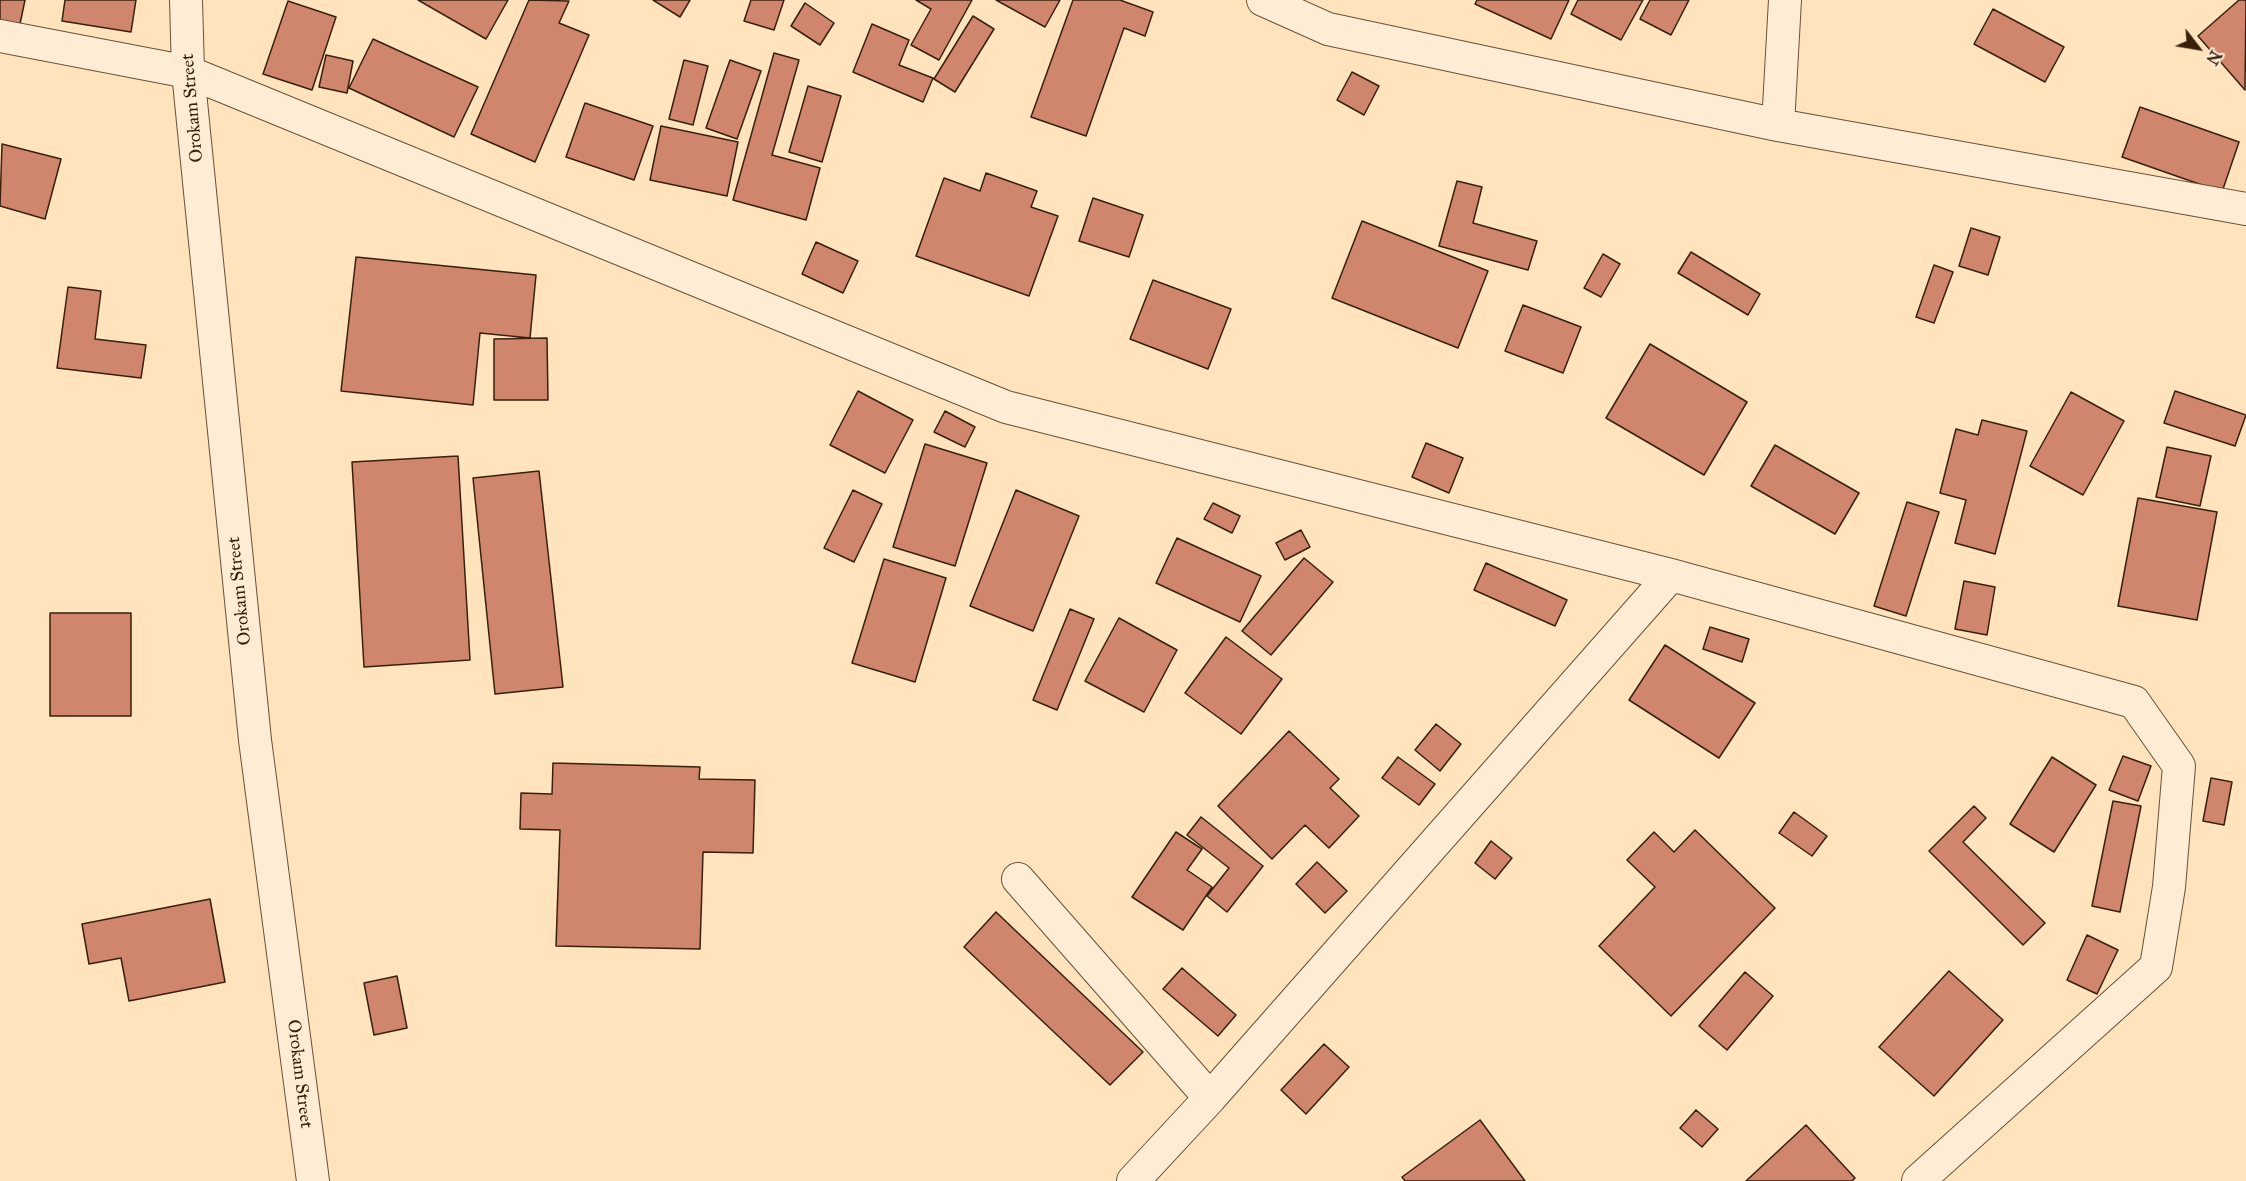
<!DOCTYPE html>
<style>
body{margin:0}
#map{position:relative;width:2246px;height:1181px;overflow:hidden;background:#fee3bd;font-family:"IM FELL Great Primer",serif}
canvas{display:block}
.north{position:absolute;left:2168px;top:18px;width:60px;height:60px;-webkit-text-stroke:4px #feedd4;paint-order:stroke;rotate:121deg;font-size:16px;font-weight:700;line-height:24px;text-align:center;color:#39200d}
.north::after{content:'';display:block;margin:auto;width:21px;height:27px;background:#39200d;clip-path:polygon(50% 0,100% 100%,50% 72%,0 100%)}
</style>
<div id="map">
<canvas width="2246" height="1181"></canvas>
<div class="north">N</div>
</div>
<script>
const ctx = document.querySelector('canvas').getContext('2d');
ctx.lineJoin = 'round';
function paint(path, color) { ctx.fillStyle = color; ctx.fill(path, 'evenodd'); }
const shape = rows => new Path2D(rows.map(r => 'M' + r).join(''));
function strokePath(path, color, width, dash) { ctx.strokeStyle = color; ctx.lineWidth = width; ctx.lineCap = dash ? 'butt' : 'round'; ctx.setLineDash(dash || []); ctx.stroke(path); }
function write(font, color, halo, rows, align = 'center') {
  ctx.font = font + ' "IM FELL Great Primer",serif'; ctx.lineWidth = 4.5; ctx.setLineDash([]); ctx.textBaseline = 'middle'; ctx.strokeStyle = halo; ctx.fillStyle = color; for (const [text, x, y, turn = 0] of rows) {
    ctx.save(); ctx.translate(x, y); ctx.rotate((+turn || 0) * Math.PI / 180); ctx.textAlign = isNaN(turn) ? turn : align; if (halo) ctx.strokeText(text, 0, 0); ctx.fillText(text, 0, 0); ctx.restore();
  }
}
const building = shape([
 [0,0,25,0,20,24,0,21,0,0],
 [65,0,136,0,131,32,62,21,65,0],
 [418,0,508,0,486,39,418,0],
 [529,0,569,1,559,23,589,35,535,162,471,134,529,0],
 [653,0,690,0,680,17,653,0],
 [751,0,784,0,774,30,744,21,751,0],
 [916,0,972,0,939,60,911,45,931,9,916,0],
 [996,0,1060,0,1045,27,996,0],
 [1073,0,1120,0,1153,12,1145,36,1124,28,1086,136,1031,117,1073,0],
 [1477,0,1569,0,1551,39,1475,4,1477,0],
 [1578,0,1643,0,1621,40,1571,14,1578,0],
 [1650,0,1689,0,1671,35,1640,19,1650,0],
 [2239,0,2246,0,2245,90,2198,36,2239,0],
 [288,1,336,17,312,90,263,74,288,1],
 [805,3,834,23,820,45,791,26,805,3],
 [1993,9,2064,47,2045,82,1974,44,1993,9],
 [973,16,994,29,955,92,934,79,973,16],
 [872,24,909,40,899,65,933,78,923,102,853,72,872,24],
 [373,39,478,87,454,137,349,88,373,39],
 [774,53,799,60,772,155,820,168,806,220,733,200,774,53],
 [326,55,353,61,347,93,319,87,326,55],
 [684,60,708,66,693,125,669,119,684,60],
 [730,60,761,71,737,139,706,128,730,60],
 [1352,72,1379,86,1364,115,1337,100,1352,72],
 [808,86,841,96,822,162,789,152,808,86],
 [585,103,653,126,634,180,566,157,585,103],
 [2140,107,2239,142,2222,192,2122,157,2140,107],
 [661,126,738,142,727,196,650,180,661,126],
 [2,144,61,159,45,219,0,206,2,144],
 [986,173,1037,191,1031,207,1058,216,1029,296,916,256,944,178,980,191,986,173],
 [1457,181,1482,187,1473,223,1537,241,1528,270,1439,246,1457,181],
 [1093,198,1143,215,1129,257,1079,241,1093,198],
 [1362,221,1488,271,1458,348,1332,298,1362,221],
 [1971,228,2000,237,1988,275,1959,266,1971,228],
 [816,242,858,261,843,293,802,274,816,242],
 [1691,252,1760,294,1748,315,1678,273,1691,252],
 [1603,254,1620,264,1601,297,1584,288,1603,254],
 [356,257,536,275,530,338,480,333,473,405,341,391,356,257],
 [1934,265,1953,272,1934,323,1916,317,1934,265],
 [1153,280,1231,309,1208,369,1130,339,1153,280],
 [68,287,101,291,95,339,146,345,141,378,57,368,68,287],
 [1523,305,1581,327,1563,373,1505,351,1523,305],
 [547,338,548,400,494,400,494,339,547,338],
 [1650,344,1747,402,1704,475,1606,418,1650,344],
 [858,391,913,420,885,473,830,445,858,391],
 [2175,391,2246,415,2235,446,2164,423,2175,391],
 [2071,392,2124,421,2083,495,2030,466,2071,392],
 [945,411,975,427,965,447,934,432,945,411],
 [1982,420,2027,431,1995,554,1955,543,1966,500,1940,493,1956,429,1978,435,1982,420],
 [1426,443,1463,458,1449,493,1412,477,1426,443],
 [925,444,987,463,955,566,893,547,925,444],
 [1775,445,1859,493,1835,534,1751,486,1775,445],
 [2167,447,2211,456,2200,506,2156,497,2167,447],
 [458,456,470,660,364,667,352,462,458,456],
 [539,471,563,687,495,694,473,478,539,471],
 [853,490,882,504,854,562,824,548,853,490],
 [1016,490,1079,516,1033,631,970,606,1016,490],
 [2138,498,2217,512,2197,620,2118,606,2138,498],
 [1907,502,1939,512,1906,616,1874,606,1907,502],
 [1213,503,1240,516,1232,533,1204,519,1213,503],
 [1301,530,1310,547,1285,560,1276,543,1301,530],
 [1177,538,1261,576,1240,622,1156,583,1177,538],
 [1304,558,1333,582,1271,655,1242,631,1304,558],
 [884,559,946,578,915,682,852,663,884,559],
 [1486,563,1567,600,1555,626,1474,590,1486,563],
 [1964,581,1995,587,1987,635,1955,629,1964,581],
 [1070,609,1094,619,1057,710,1033,700,1070,609],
 [50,613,131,613,131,716,50,716,50,613],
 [1119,618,1177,650,1144,712,1085,681,1119,618],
 [1710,627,1749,639,1742,662,1703,649,1710,627],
 [1226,637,1282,679,1241,734,1185,693,1226,637],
 [1665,645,1755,703,1719,758,1629,700,1665,645],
 [1436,724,1461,744,1440,771,1415,750,1436,724],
 [1289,731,1339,779,1330,788,1359,816,1329,848,1305,825,1272,859,1218,806,1289,731],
 [2123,756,2151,766,2138,801,2109,790,2123,756],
 [1398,757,1435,784,1419,805,1382,778,1398,757],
 [2052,757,2096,785,2054,852,2010,824,2052,757],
 [553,763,700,767,699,779,755,780,753,853,703,852,700,949,556,946,560,830,520,829,521,793,552,794,553,763],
 [2211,778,2232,782,2224,825,2203,821,2211,778],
 [2113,801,2141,806,2120,912,2092,906,2113,801],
 [1974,806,1986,818,1963,842,2045,923,2023,945,1929,851,1974,806],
 [1794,812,1827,836,1812,856,1779,833,1794,812],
 [1201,817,1263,866,1227,912,1207,896,1229,868,1187,835,1201,817],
 [1695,830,1775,908,1671,1016,1599,946,1655,887,1627,860,1654,832,1674,852,1695,830],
 [1176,832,1202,849,1187,870,1212,887,1183,930,1132,897,1176,832],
 [1491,841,1512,858,1495,879,1475,863,1491,841],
 [1317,862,1347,891,1325,913,1296,884,1317,862],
 [210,899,225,982,129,1001,121,958,89,964,82,924,210,899],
 [996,912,1143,1052,1110,1085,964,947,996,912],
 [2087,935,2118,950,2097,994,2067,980,2087,935],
 [1182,968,1236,1015,1218,1036,1163,989,1182,968],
 [1949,971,2003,1020,1934,1096,1879,1047,1949,971],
 [1745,972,1773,996,1727,1050,1699,1026,1745,972],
 [397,976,407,1028,374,1035,364,983,397,976],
 [1324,1044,1349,1067,1306,1114,1281,1090,1324,1044],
 [1696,1110,1718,1129,1702,1147,1680,1128,1696,1110],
 [1480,1120,1525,1181,1405,1181,1402,1177,1480,1120],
 [1806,1125,1855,1178,1852,1181,1746,1181,1806,1125]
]);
paint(building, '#cf866c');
strokePath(building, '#39200d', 1.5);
const minor = shape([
 [186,0,188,72,255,740,313,1181],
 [1263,0,1328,29,1778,125,2246,209],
 [0,36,188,72,1006,407,1671,575,2134,702,2179,766,2169,887,2156,967,1918,1181],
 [1778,125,1785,0],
 [1018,879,1210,1098],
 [1133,1181,1210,1098,1671,575]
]);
strokePath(minor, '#6a5139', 34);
strokePath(minor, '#feedd4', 32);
write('18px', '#39200d', '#feedd4', [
 ["Orokam Street",193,108,-95],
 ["Orokam Street",240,591,-96],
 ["Orokam Street",299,1074,83]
]);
</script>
